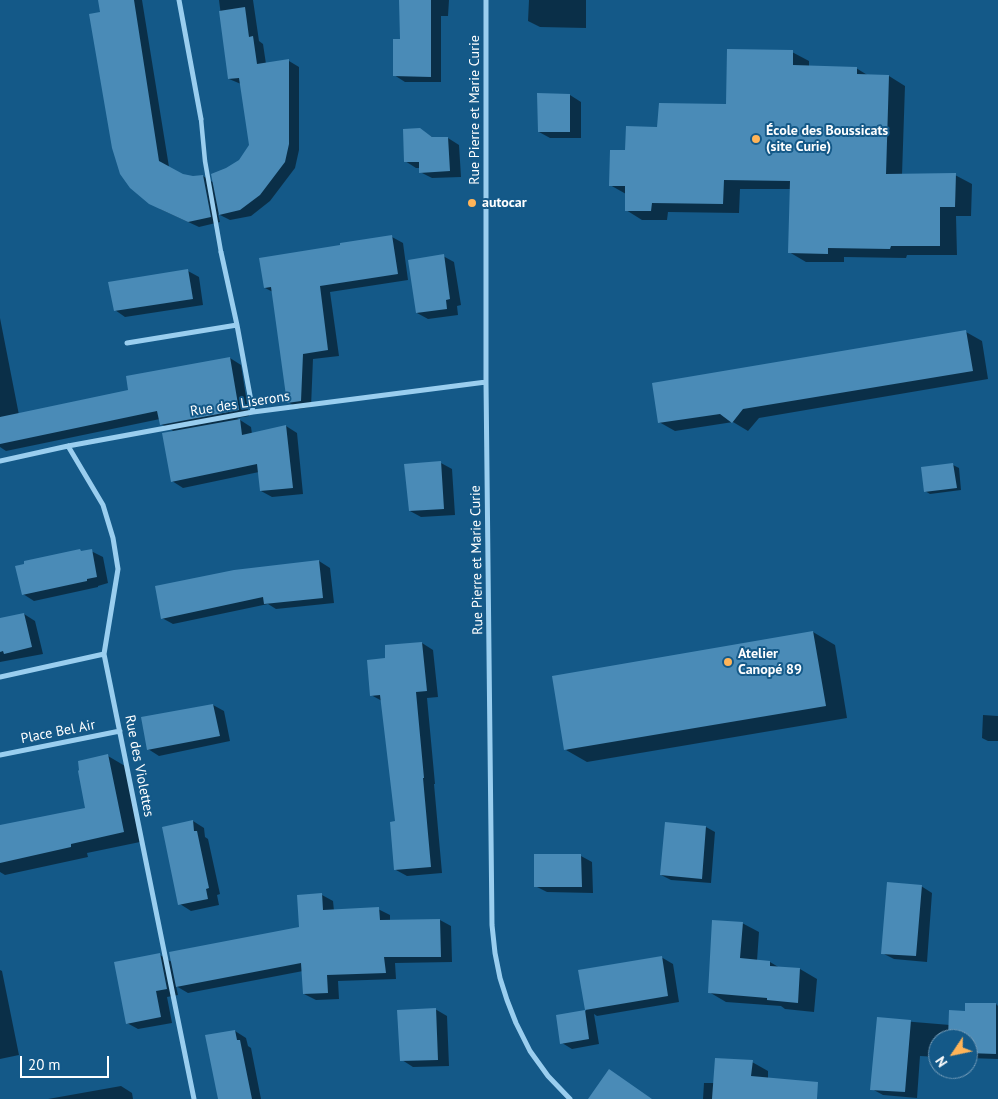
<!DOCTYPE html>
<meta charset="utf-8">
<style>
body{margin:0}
#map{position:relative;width:998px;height:1099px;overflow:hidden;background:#145988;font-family:"PT Sans",sans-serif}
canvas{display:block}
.north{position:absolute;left:928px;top:1029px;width:50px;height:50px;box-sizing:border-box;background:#145988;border:1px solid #729bb8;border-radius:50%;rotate:236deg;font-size:14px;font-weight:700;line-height:20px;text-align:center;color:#fff}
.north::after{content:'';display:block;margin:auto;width:18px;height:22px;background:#ffb458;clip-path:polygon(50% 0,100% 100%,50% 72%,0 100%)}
.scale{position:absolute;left:20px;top:1056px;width:89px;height:22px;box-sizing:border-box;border:2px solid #fff;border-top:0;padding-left:6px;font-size:15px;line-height:18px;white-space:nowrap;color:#fff;-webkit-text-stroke:4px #145988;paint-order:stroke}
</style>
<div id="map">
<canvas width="998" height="1099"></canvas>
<div class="north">N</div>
<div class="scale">20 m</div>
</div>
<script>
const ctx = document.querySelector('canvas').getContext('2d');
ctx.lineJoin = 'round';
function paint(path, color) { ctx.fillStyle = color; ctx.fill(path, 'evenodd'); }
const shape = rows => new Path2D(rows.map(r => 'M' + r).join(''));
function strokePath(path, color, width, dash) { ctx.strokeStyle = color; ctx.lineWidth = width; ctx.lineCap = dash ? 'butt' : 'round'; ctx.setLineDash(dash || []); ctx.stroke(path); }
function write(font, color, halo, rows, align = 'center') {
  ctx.font = font + ' "PT Sans",sans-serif'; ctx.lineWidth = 4; ctx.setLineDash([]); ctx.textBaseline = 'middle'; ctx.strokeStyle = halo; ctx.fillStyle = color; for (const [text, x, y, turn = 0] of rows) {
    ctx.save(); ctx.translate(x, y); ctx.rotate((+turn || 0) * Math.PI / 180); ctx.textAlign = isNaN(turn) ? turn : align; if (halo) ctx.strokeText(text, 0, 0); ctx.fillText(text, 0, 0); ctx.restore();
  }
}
paint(shape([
 [99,0,142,0,169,167,182,175,193,177,203,176,214,183,227,169,240,161,250,146,241,84,229,79,219,0,253,0,259,41,263,44,266,64,289,61,299,67,299,150,295,168,270,201,251,216,230,220,218,214,220,222,199,227,160,209,101,13],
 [401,0,449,0,448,16,441,16,441,82,405,82,394,75,401,41],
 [529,0,586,0,586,28,540,27,528,21],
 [792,52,809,61,809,67,856,68,869,76,889,76,905,86,902,175,955,175,972,184,971,216,956,216,957,255,907,255,906,258,844,257,844,262,806,262,789,252,791,189,740,189,739,213,668,212,667,220,642,220,626,210,626,194,610,185,626,152,658,128,727,105],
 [570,95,581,102,581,138,550,138,539,132],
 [420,129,435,139,448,138,459,145,461,177,432,178,420,172,420,168,416,168,405,161],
 [392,237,403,243,408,280,330,292,339,356,313,359,311,407,299,409,288,402,273,292,265,288],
 [443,256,454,262,461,305,457,306,458,315,428,319,417,313],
 [188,271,199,277,203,305,125,317,115,310],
 [0,318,19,415,130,391,230,358,241,365,249,416,237,418,251,427,252,434,286,426,297,433,303,494,272,497,261,491,259,472,183,488,172,481,175,432,161,424,160,419,6,451,0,447],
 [966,332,982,341,988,379,759,418,748,431,733,422,675,431,659,422],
 [441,463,452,469,455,515,421,517,410,511],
 [953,465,959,468,961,490,930,494,925,491],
 [91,551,103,557,108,583,98,586,98,587,34,601,23,594,83,552],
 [319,561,330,568,334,603,276,609,268,604,173,624,162,618],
 [24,614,35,621,43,654,0,662,0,619],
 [813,632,835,645,847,718,587,762,566,750],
 [422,643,433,650,438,697,427,698,435,784,434,784,442,873,407,876,396,870,396,822,382,701,371,695,386,660],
 [213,705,224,711,230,741,159,756,148,749],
 [983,715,998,716,998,741,988,741,982,738],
 [108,756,125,766,140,842,87,853,88,857,5,875,0,872,0,827,86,809],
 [193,821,204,828,205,837,208,839,220,894,217,895,219,905,191,911,180,904],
 [706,827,715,832,711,883,671,880,661,875],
 [581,856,592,862,593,893,547,892,535,886],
 [921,886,932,893,927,962,894,959,882,953],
 [322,895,333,901,334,911,378,909,390,915,390,921,440,920,451,926,452,962,395,963,396,979,338,981,339,999,316,1000,304,994,303,971,188,993,176,986,178,995,167,997,172,1023,138,1029,127,1023,160,955,172,962,300,928],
 [742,923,759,932,757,961,770,962,780,968,800,969,817,979,814,1012,785,1009,781,1006,726,1002,709,992],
 [661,957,673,964,679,1002,597,1016,594,1014,599,1044,572,1049,562,1043,557,1016,586,1011,580,971],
 [0,970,2,971,19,1055,0,1059],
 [996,1004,998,1006,998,1059,968,1058,968,1039,938,1039,938,1057,920,1056,917,1098,883,1095,872,1089,878,1019,950,1025,966,1012],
 [435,1009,447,1016,449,1066,413,1067,402,1060],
 [235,1031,246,1038,248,1046,251,1048,261,1099,219,1099],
 [752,1062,768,1071,768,1078,806,1099,703,1099,704,1083,714,1083],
 [121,1086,132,1093,133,1099,48,1099]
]), '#0007');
paint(shape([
 [98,0,134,0,159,161,183,174,193,176,203,175,211,217,188,222,149,204,130,188,120,174,112,148,89,14,100,12],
 [399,0,431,0,431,77,393,76,393,39,400,39],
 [245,7,249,37,253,36,257,64,289,59,289,144,285,162,260,195,240,210,219,215,211,174,226,168,239,160,249,145,239,78,228,79,219,11],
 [727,49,793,50,793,65,857,67,857,74,889,75,886,174,956,173,955,207,940,207,940,246,891,246,890,249,828,248,828,254,788,253,790,181,724,180,723,204,652,203,651,211,625,211,625,186,609,186,610,150,625,150,626,126,657,127,659,103,726,104],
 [537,93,570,94,570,132,538,132],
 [420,128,432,137,448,137,450,171,419,173,419,162,404,162,403,129],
 [392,235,398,274,320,286,328,350,303,354,301,401,287,403,271,287,264,288,259,258,340,245,340,243],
 [444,254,450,299,446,300,447,309,416,313,408,260],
 [188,269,193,299,114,311,108,282],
 [966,330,973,371,743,409,732,423,720,414,658,423,652,383],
 [230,357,239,410,160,425,157,411,0,444,0,417,128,390,126,376],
 [240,419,242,435,286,425,293,488,260,491,257,464,171,482,162,433],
 [441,461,444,509,409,511,404,464],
 [953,463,957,488,924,492,921,467],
 [80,549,81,551,92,549,97,577,87,579,87,581,22,595,15,566,24,564,24,561],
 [319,560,323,598,264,604,263,597,161,619,155,586,234,570],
 [24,613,32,647,4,654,3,651,0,652,0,618],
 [813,631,826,706,564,750,552,676],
 [422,642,427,691,416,692,424,778,423,778,431,867,394,870,390,822,395,821,380,695,370,696,367,660,385,658,385,645],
 [213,704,220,736,147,750,141,717],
 [108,754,124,832,71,844,71,847,0,863,0,825,85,808,78,771,79,770,78,761],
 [193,820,194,831,197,831,209,888,206,889,208,899,178,905,162,827],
 [665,822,706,826,702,879,660,875],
 [534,854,581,854,582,887,534,887],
 [887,882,922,885,916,956,881,954],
 [322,893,323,910,379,907,380,920,440,919,441,957,384,957,386,973,327,975,328,993,303,994,301,963,176,987,169,952,299,927,297,895],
 [712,920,743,922,740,958,770,961,770,966,800,968,798,1003,767,1000,767,998,708,993],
 [160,953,167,989,156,991,161,1017,126,1024,114,962],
 [662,956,668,996,585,1010,578,970],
 [965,1003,996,1003,996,1054,968,1053,968,1039,948,1039,949,1010,965,1011],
 [436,1008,438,1060,400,1061,397,1010],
 [585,1010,589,1039,560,1044,556,1015],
 [877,1017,911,1020,905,1092,870,1090],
 [235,1030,237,1040,240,1040,252,1099,218,1099,205,1035],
 [715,1058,753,1060,751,1076,818,1082,817,1099,712,1099],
 [609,1069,652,1099,588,1099]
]), '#4a8bb7');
strokePath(shape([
 [201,119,205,161,221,252]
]), '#9aceef', 4.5);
strokePath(shape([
 [179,0,201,119],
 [486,0,486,382,492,925,495,953,500,978,507,1000,516,1023,530,1051,548,1076,570,1099],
 [221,252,237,325,253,412],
 [127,343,237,325],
 [68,446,103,505,113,538,118,569,104,654,194,1099],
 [0,461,68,446,253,412,486,382],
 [0,677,104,654],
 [0,755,120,731]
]), '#9aceef', 5);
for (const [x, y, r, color] of [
 [756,139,5,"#ffb458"],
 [472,203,5,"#ffb458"],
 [728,662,5,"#ffb458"]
]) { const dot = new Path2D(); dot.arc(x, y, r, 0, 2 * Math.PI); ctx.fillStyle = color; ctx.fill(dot); strokePath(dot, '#145988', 2); }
write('14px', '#fff', '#145988', [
 ["Rue Pierre et Marie Curie",475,110,-90],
 ["Rue des Liserons",240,404,-9],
 ["Rue Pierre et Marie Curie",477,560,-91],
 ["Place Bel Air",58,732,-11],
 ["Rue des Violettes",139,766,79]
]);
write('bold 14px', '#fff', '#145988', [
 ["École des Boussicats",766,131],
 ["(site Curie)",766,147],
 ["autocar",482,203],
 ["Atelier",738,654],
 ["Canopé 89",738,670]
], 'left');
</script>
